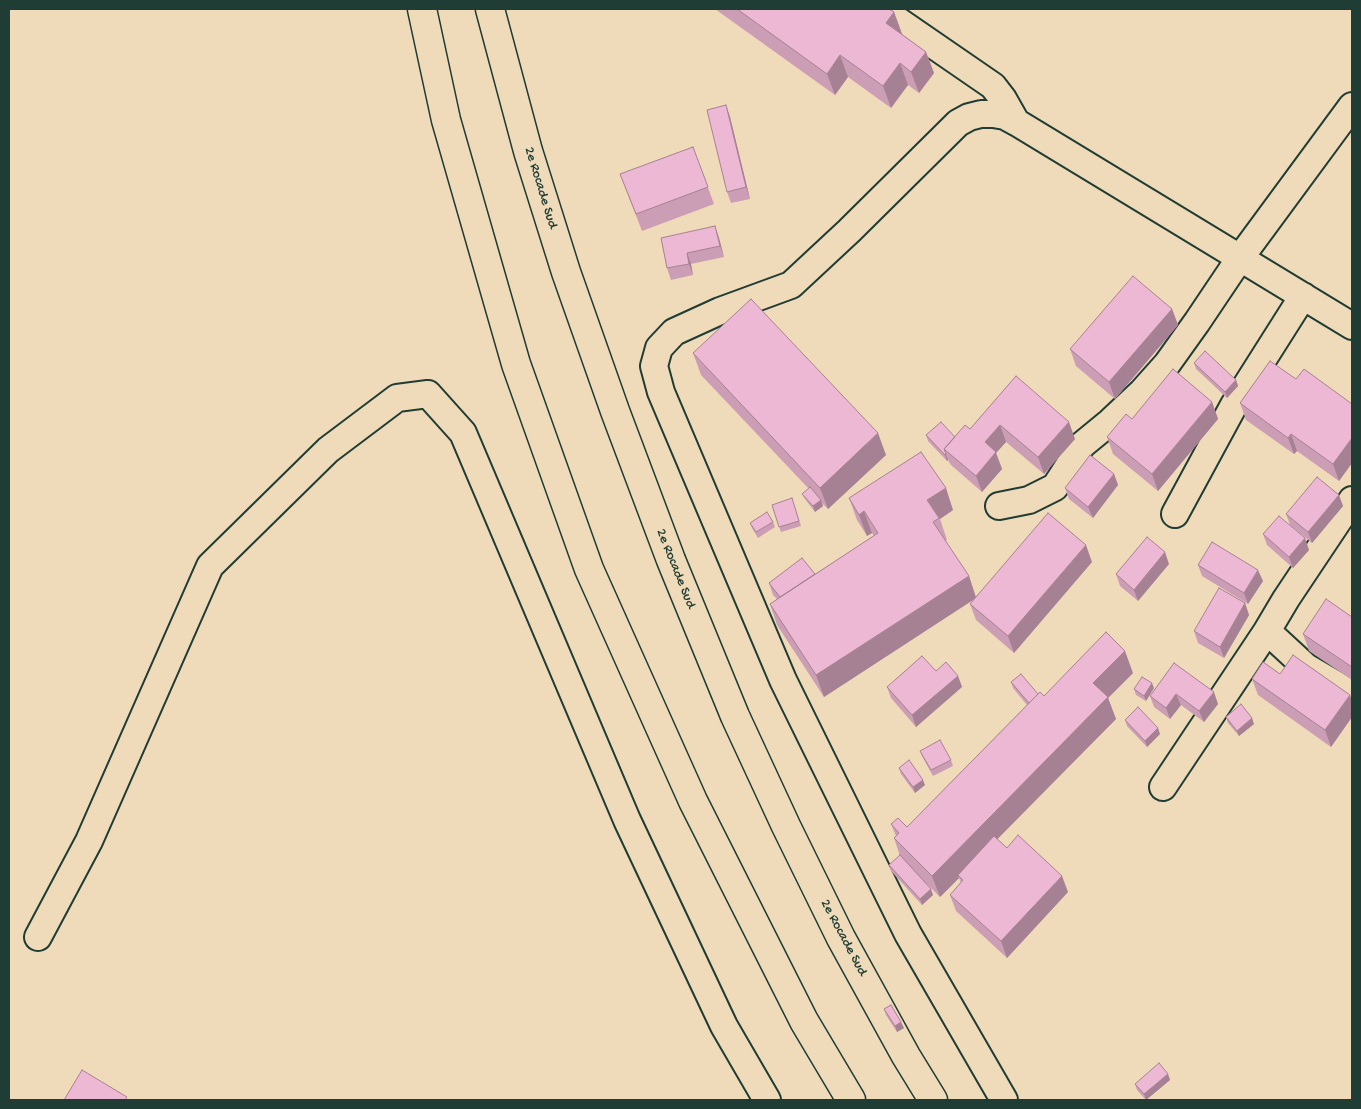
<!DOCTYPE html>
<style>
body{margin:0}
#map{position:relative;width:1361px;height:1109px;overflow:hidden;background:#efdbb9;font-family:"Gochi Hand",sans-serif}
canvas{display:block}
.frame{position:absolute;inset:0;border:10px solid #1f3d34;pointer-events:none}
</style>
<div id="map">
<canvas width="1361" height="1109"></canvas>
<div class="frame"></div>
</div>
<script>
const ctx = document.querySelector('canvas').getContext('2d');
ctx.lineJoin = 'round';
const shape = rows => new Path2D(rows.map(r => 'M' + r).join(''));
function strokePath(path, color, width, dash) { ctx.strokeStyle = color; ctx.lineWidth = width; ctx.lineCap = dash ? 'butt' : 'round'; ctx.setLineDash(dash || []); ctx.stroke(path); }
function paint(path, color) { ctx.fillStyle = color; ctx.fill(path, 'evenodd'); }
function write(font, color, halo, rows, align = 'center') {
  ctx.font = font + ' "Gochi Hand",sans-serif'; ctx.lineWidth = 5; ctx.setLineDash([]); ctx.textBaseline = 'middle'; ctx.strokeStyle = halo; ctx.fillStyle = color; for (const [text, x, y, turn = 0] of rows) {
    ctx.save(); ctx.translate(x, y); ctx.rotate((+turn || 0) * Math.PI / 180); ctx.textAlign = isNaN(turn) ? turn : align; if (halo) ctx.strokeText(text, 0, 0); ctx.fillText(text, 0, 0); ctx.restore();
  }
}
const minor = shape([
 [881,9,993,86,1003,99,1016,122],
 [1352,500,1286,599,1267,631,1306,667,1352,694],
 [999,506,1029,500,1055,487,1082,445,1110,422,1142,392,1167,364,1197,322,1240,258,1352,106],
 [1175,514,1234,405,1303,296],
 [1163,787,1267,631],
 [38,937,89,841,210,566,328,450,397,398,428,394,463,433,627,820,724,1026,767,1100],
 [1004,1100,908,934,783,680,661,392,654,366,659,348,674,332,720,311,791,285,849,231,958,123,969,117,981,114,993,114,1005,116,1016,122,1352,326]
]);
const motorway = shape([
 [422,9,446,120,516,364,589,569,693,801,804,1021,851,1100],
 [490,9,528,151,566,272,615,411,671,560,735,716,786,826,841,938,906,1056,933,1100]
]);
strokePath(minor, '#1f3d34', 30);
strokePath(motorway, '#1f3d34', 31);
strokePath(minor, '#efdbb9', 26);
strokePath(motorway, '#efdbb9', 28);
paint(shape([
 [715,9,889,9,894,12,902,34,926,52,934,73,919,93,908,85,891,108,848,77,835,95],
 [726,105,730,117,750,199,731,203,727,192],
 [693,147,714,204,642,231,620,174],
 [715,226,719,238,724,257,691,264,693,275,671,280,667,268],
 [1172,309,1178,325,1115,399,1076,366,1070,349],
 [693,353,886,455,828,509,821,502,823,506,815,512,805,499,802,494,809,489,701,375],
 [1194,363,1236,380,1238,386,1227,398,1196,369],
 [1016,376,1075,439,1044,474,1006,442,996,453,1002,469,982,492,951,465,948,460,947,461,928,441,926,435,955,437,970,429],
 [1296,379,1352,404,1352,463,1339,481,1297,451,1294,454,1246,420,1240,403],
 [1212,402,1218,419,1158,491,1113,454,1107,437,1132,419],
 [1114,474,1118,485,1093,518,1069,499,1065,488],
 [849,498,953,510,940,519,947,540,945,541,969,576,976,597,1092,562,1014,653,976,620,970,604,973,600,824,697,777,625,770,604,777,599,773,595,769,583,815,574,874,536,872,533,867,536,857,520],
 [794,504,801,526,781,532,772,505],
 [1343,506,1312,543,1290,525,1286,514],
 [773,522,775,527,758,538,752,528,750,523],
 [1263,534,1309,550,1293,568,1267,545],
 [1169,564,1138,601,1120,586,1116,574],
 [1198,565,1263,581,1248,604,1202,576],
 [1245,603,1249,615,1224,658,1198,643,1194,631],
 [1352,617,1352,680,1309,651,1303,634],
 [1174,663,1218,704,1204,722,1181,705,1170,719,1154,707,1150,696],
 [936,671,958,676,962,687,916,727,891,698,887,687],
 [1133,673,1108,698,1116,719,997,839,1007,848,1068,892,1007,958,956,911,950,895,961,883,959,878,940,897,926,883,933,895,922,905,891,871,889,865,900,856,894,838,896,836,891,824,907,827,1027,705,1013,688,1011,682,1038,694,1044,696],
 [1280,674,1352,701,1352,717,1331,747,1258,695,1252,679],
 [1154,688,1146,701,1136,695,1134,689],
 [1226,717,1254,724,1239,736,1228,723],
 [1125,720,1160,734,1147,747,1127,726],
 [920,751,951,760,953,766,933,776,922,756],
 [899,768,925,785,915,793,901,774],
 [884,1009,904,1028,897,1032,886,1015],
 [1168,1074,1170,1080,1146,1100,1137,1090,1135,1084]
]), '#cc9eb5');
paint(shape([
 [894,12,902,34,894,45,886,23],
 [926,52,934,73,919,93,911,72],
 [840,55,848,77,835,95,827,74],
 [900,63,908,85,891,108,883,86],
 [726,105,730,117,750,199,746,187],
 [715,226,719,238,724,257,720,246],
 [687,253,691,264,693,275,689,264],
 [1172,309,1178,325,1115,399,1109,382],
 [1236,380,1238,386,1227,398,1225,392],
 [1212,402,1218,419,1158,491,1152,474],
 [1069,422,1075,439,1044,474,1038,457],
 [1000,425,1006,442,996,453,1002,469,982,492,976,476,985,442],
 [878,433,886,455,828,509,820,488],
 [1291,434,1297,451,1294,454,1288,438],
 [1352,438,1352,463,1339,481,1333,464],
 [946,454,948,460,947,461,945,455],
 [1114,474,1118,485,1093,518,1088,507],
 [946,488,953,510,940,519,927,500],
 [1339,495,1343,506,1312,543,1308,532],
 [821,500,823,506,815,512,813,506],
 [864,511,872,533,867,536,859,515],
 [1305,538,1309,550,1293,568,1289,557],
 [1086,545,1092,562,1014,653,1008,636],
 [1165,552,1169,564,1138,601,1134,590],
 [1258,570,1263,581,1248,604,1244,593],
 [969,576,976,598,824,697,816,675],
 [1245,603,1249,615,1224,658,1220,647],
 [1125,651,1133,673,1108,698,1116,719,960,877,958,875,959,878,940,897,932,876,1093,683],
 [958,676,962,687,916,727,912,715],
 [1152,683,1154,688,1146,701,1144,696],
 [1214,692,1218,704,1204,722,1199,711],
 [1176,694,1181,705,1170,719,1166,708],
 [1350,695,1352,701,1352,717,1331,747,1325,730],
 [1252,718,1254,724,1239,736,1237,731],
 [1158,728,1160,734,1147,747,1145,741],
 [923,780,925,785,915,793,913,787],
 [1062,876,1068,892,1007,958,1001,941],
 [931,889,933,895,922,905,920,899],
 [901,1022,904,1028,897,1032,895,1026],
 [1168,1074,1170,1080,1146,1100,1144,1094]
]), '#a68194');
const building = shape([
 [737,9,889,9,894,12,886,23,926,52,911,72,900,63,883,86,840,55,827,74,737,9],
 [726,105,746,187,727,192,707,110,726,105],
 [693,147,708,187,636,214,620,174,693,147],
 [715,226,720,246,687,253,689,264,667,268,661,238,715,226],
 [1133,276,1172,309,1109,382,1070,349,1133,276],
 [751,299,878,433,820,488,693,353,751,299],
 [1205,351,1236,380,1225,392,1194,363,1205,351],
 [1270,361,1296,379,1304,369,1352,404,1352,438,1333,464,1291,434,1288,438,1240,403,1270,361],
 [1173,369,1212,402,1152,474,1107,437,1126,414,1132,419,1173,369],
 [1016,376,1069,422,1038,457,1000,425,985,442,996,452,976,476,944,449,965,425,970,429,1016,376],
 [941,422,955,437,944,449,946,454,945,455,926,435,941,422],
 [921,452,946,488,927,500,939,518,933,522,969,576,816,675,770,604,878,533,864,511,859,515,849,498,921,452],
 [1090,455,1114,474,1088,507,1065,488,1090,455],
 [1317,477,1339,495,1308,532,1286,514,1317,477],
 [810,487,821,500,813,506,802,494,810,487],
 [792,498,799,521,779,527,772,505,792,498],
 [767,512,773,522,756,532,750,523,767,512],
 [1048,513,1086,545,1008,636,970,604,1048,513],
 [1279,516,1305,538,1289,557,1263,534,1279,516],
 [1147,537,1165,552,1134,590,1116,574,1147,537],
 [1212,542,1258,570,1244,593,1198,565,1212,542],
 [802,558,815,574,780,597,769,583,802,558],
 [1219,588,1245,603,1220,647,1194,631,1219,588],
 [1326,599,1352,617,1352,667,1303,634,1326,599],
 [1106,632,1125,651,1093,683,1108,697,932,876,894,838,899,833,891,824,898,818,907,827,1040,692,1044,696,1106,632],
 [1293,655,1350,695,1325,730,1252,679,1263,662,1280,674,1293,655],
 [922,656,936,671,946,662,958,676,912,715,887,687,922,656],
 [1174,663,1214,692,1199,711,1176,694,1166,708,1150,696,1174,663],
 [1021,674,1038,694,1029,703,1011,682,1021,674],
 [1142,677,1152,683,1144,696,1134,689,1142,677],
 [1241,704,1252,718,1237,731,1226,717,1241,704],
 [1138,707,1158,728,1145,741,1125,720,1138,707],
 [940,740,951,760,931,770,920,751,940,740],
 [909,760,923,780,913,787,899,768,909,760],
 [1018,835,1062,876,1001,941,950,895,963,880,958,875,994,836,1007,848,1018,835],
 [900,855,931,889,920,899,889,865,900,855],
 [891,1005,901,1022,895,1026,884,1009,891,1005],
 [1159,1063,1168,1074,1144,1094,1135,1084,1159,1063],
 [82,1070,127,1097,125,1100,64,1100,82,1070]
]);
paint(building, '#edb8d3');
strokePath(building, '#a68194', 1);
write('14px', '#1f3d34', '#efdbb9', [
 ["2e Rocade Sud",540,188,73],
 ["2e Rocade Sud",675,569,68],
 ["2e Rocade Sud",843,938,62]
]);
</script>
